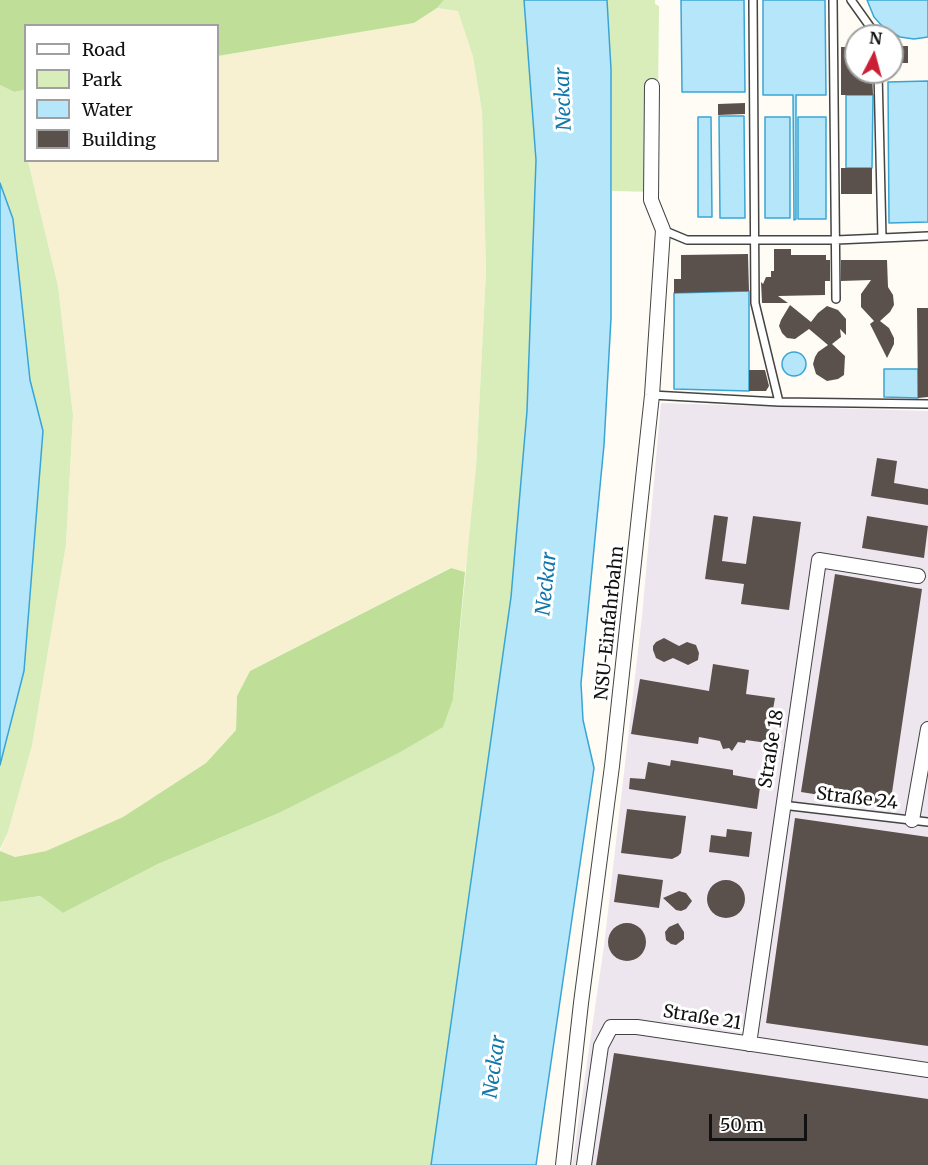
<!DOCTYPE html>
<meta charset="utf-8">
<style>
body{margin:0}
#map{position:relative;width:928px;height:1165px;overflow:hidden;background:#fffcf5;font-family:Merriweather,serif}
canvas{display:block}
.legend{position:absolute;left:24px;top:24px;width:195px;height:138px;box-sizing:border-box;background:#fff;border:2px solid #a0a0a0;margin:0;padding:8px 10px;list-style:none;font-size:18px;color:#111}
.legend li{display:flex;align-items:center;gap:12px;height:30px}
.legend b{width:30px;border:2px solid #a0a0a0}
.north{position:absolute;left:844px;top:24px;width:60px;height:60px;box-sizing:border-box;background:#fff;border:2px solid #a0a0a0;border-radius:50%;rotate:6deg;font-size:16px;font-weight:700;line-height:24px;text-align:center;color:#111}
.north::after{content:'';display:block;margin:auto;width:21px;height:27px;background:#cb1f36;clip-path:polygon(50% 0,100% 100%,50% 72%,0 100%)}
.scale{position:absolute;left:709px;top:1114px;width:98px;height:27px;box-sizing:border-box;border:3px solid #111;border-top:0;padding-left:8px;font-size:18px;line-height:21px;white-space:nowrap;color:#111;-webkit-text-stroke:4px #fff;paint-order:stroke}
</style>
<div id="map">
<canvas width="928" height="1165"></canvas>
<ul class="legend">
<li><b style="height:8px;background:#fff"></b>Road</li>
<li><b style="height:16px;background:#d9edbb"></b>Park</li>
<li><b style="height:16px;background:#b6e6fa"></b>Water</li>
<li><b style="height:16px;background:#5b514c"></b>Building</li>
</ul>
<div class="north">N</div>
<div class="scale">50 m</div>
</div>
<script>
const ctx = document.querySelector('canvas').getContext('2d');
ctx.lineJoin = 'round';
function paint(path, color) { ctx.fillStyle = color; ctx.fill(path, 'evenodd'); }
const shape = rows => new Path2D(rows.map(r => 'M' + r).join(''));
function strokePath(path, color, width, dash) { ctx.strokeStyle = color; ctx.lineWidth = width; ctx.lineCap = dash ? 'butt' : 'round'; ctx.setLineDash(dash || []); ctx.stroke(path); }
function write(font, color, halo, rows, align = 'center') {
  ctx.font = font + ' Merriweather,serif'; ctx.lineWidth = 6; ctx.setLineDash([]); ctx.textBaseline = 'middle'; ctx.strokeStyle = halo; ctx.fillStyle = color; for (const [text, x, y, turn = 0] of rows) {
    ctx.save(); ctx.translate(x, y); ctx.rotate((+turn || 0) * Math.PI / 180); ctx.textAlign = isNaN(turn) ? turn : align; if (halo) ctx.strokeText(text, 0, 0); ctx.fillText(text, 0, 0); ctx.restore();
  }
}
paint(shape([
 [661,403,928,411,928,1165,572,1165,604,946,642,616]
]), '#ede6ef');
paint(shape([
 [437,8,458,10,473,57,482,112,486,272,476,467,470,537,465,572,450,568,250,671,237,696,236,730,206,763,123,817,46,851,15,857,0,851,8,832,32,746,66,545,73,415,58,286,28,161,218,160,218,56,414,23]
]), '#f7f1d2');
paint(shape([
 [444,0,524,0,536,160,527,411,511,597,431,1165,0,1165,0,902,40,896,63,913,158,864,279,813,397,754,443,726,453,700,476,467,486,272,482,112,473,57,458,11,437,8],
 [607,0,655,0,655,4,659,6,657,192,612,191,611,69],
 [0,85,14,92,25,90,26,160,28,161,58,286,73,415,66,545,32,746,8,832,0,849,0,765,24,671,43,431,30,380,13,219,0,183]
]), '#d9edbb');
paint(shape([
 [0,0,444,0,437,8,414,23,218,56,218,26,26,26,25,90,14,92,0,85],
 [451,568,465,572,453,700,443,727,397,754,279,813,158,864,63,913,40,896,0,902,0,851,15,857,46,851,123,817,206,763,236,730,237,696,250,671]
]), '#bfdf99');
const water = shape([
 [524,0,607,0,611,69,611,318,604,445,581,683,583,720,594,768,536,1165,431,1165,511,597,527,411,536,160,524,0],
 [681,0,744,0,745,92,682,92,681,0],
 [763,0,825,0,826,95,796,95,796,219,794,220,793,95,763,95,763,0],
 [867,0,928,0,928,37,914,39,900,37,883,27,874,17,867,0],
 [928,81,928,222,889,223,888,82,928,81],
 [846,95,873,95,872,168,846,168,846,95],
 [719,116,744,116,745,218,720,218,719,116],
 [698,117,711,117,712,217,698,217,698,117],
 [765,117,790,117,790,218,765,218,765,117],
 [798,117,826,117,826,219,798,219,798,117],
 [0,183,13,219,30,380,43,431,24,671,0,765,0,183],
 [749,291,749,391,674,389,674,293,749,291],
 '782 364a12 12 0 1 1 24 0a12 12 0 1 1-24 0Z',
 [884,369,918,369,918,398,884,397,884,369]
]);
paint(water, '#b6e6fa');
strokePath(water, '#39a5d5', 1.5);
paint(shape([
 [892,46,908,46,908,63,892,63],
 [841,47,856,47,856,72,872,72,873,95,841,95],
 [745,103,745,114,718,115,718,104],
 [841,168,872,168,872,194,841,194],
 [774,249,791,249,791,255,826,255,826,260,830,260,830,281,825,281,825,295,778,296,788,303,762,303,761,282,763,284,766,277,771,277,771,271,774,271],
 [748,254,749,291,674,293,674,279,681,279,681,255],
 [841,260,887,260,888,287,893,295,894,305,890,312,880,321,889,328,894,338,894,344,887,358,870,324,874,321,861,307,861,294,871,280,841,281],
 [790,305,811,322,818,313,827,306,838,310,846,319,846,335,840,329,841,337,832,344,845,356,844,375,838,379,827,381,816,374,813,364,815,357,818,352,828,345,809,329,795,339,787,338,782,333,779,326,781,320],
 [917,308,928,308,928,397,918,398],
 [749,370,765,370,769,386,766,391,749,391],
 [877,458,897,461,894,483,928,489,928,505,871,496],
 [714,515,728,517,722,561,746,564,753,516,801,522,789,610,741,604,744,584,705,579],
 [867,516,928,526,924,558,862,548],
 [835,574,922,589,890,806,801,792],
 [664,638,679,646,687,642,696,645,699,653,698,660,688,665,673,658,664,662,656,658,653,650,653,646,656,642],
 [713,664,749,670,746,694,775,698,767,743,746,740,745,743,738,742,732,751,729,748,723,749,720,741,699,737,698,744,631,734,640,679,709,691],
 [671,760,733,770,733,775,761,780,757,809,629,789,630,778,645,779,648,762,670,766],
 [627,809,686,816,681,853,678,856,672,859,621,853],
 [795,818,928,837,928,1046,766,1023],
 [727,829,752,832,749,857,709,852,711,835,726,837],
 [618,874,663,880,659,908,614,902],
 '707 899a19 19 0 1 1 38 0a19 19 0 1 1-38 0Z',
 [679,891,686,893,692,901,686,909,681,911,676,910,663,898],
 [678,923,684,932,684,939,676,945,671,944,666,940,665,932,669,927],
 '608 942a19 19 0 1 1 38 0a19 19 0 1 1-38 0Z',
 [614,1053,928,1099,928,1165,596,1165]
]), '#5b514c');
const lane = shape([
 [753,0,755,303,779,402],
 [833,0,836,299],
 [851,0,871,28,873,36],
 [878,72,882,238],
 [663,230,687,240,836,240,928,236],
 [652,395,779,402,928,404],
 [782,805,928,822]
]);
const street = shape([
 [912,820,928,729],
 [749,1044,819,560,918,576],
 [563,1165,581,1003,612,766,652,395,663,230,651,200,652,86],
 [584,1165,601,1046,611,1027,637,1027,928,1070]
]);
strokePath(lane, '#444', 10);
strokePath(street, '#444', 16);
strokePath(lane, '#fff', 7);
strokePath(street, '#fff', 14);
write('18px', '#111', '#fff', [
 ["NSU-Einfahrbahn",610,623,-84],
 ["Straße 18",772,749,-81],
 ["Straße 24",857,799,7],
 ["Straße 21",702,1018,9]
]);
write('italic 20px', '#1176ac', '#fff', [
 ["Neckar",564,99,-92],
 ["Neckar",547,584,-84],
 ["Neckar",495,1067,-82]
]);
</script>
